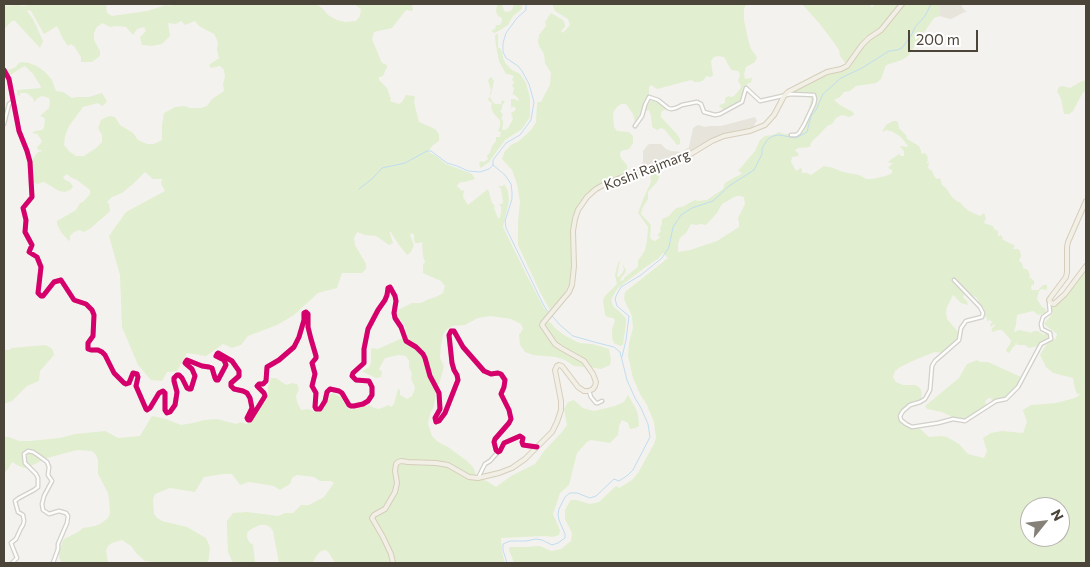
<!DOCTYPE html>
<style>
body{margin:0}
#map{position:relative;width:1090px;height:567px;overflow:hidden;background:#f4f2ee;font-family:Commissioner,sans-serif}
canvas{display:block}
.frame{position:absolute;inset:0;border:5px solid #4b4439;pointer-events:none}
.north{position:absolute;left:1020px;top:497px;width:50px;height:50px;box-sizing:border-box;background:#fff;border:1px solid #b7b4b0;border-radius:50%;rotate:61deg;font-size:14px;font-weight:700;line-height:20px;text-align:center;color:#4b4439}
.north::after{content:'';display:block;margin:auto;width:18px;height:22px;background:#868178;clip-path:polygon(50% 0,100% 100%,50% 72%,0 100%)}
.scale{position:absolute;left:908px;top:30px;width:70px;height:22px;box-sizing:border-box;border:2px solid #4b4439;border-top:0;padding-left:6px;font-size:15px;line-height:18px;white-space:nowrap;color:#4b4439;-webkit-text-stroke:4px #fff;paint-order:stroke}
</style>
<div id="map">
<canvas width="1090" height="567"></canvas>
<div class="frame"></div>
<div class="north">N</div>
<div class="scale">200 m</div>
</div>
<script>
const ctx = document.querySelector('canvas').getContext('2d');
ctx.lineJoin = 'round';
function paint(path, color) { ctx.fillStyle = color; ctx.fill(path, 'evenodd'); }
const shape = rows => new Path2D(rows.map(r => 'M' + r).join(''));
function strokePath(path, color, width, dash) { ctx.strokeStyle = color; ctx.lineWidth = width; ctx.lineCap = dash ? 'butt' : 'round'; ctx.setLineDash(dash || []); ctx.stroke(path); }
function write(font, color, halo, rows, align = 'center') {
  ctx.font = font + ' Commissioner,sans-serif'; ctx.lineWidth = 4; ctx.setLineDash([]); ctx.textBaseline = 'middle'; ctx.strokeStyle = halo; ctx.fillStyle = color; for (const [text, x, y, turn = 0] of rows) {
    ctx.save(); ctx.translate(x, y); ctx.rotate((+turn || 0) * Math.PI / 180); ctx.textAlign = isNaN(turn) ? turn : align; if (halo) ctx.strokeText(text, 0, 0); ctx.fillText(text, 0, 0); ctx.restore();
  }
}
paint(shape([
 [940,4,961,4,964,10,967,11,951,19,946,18,940,16],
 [755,117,757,121,754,125,755,128,726,134,692,153,673,161,639,171,640,166,643,162,643,151,647,146,649,144,661,144,666,149,671,151,682,152,689,147,693,128,698,125,705,127,709,126,721,126]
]), '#e7e4dc');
paint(shape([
 [32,4,106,4,107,13,112,16,147,11,166,5,170,6,175,4,315,4,321,7,328,15,337,20,345,22,356,21,360,16,361,9,354,4,412,4,412,5,413,10,412,11,406,10,392,28,374,32,372,39,382,63,387,65,387,67,383,76,379,77,379,80,387,88,391,99,390,101,399,104,402,102,406,95,414,96,415,97,414,102,419,122,435,129,439,134,439,141,432,146,428,152,435,155,446,164,472,174,475,179,465,182,461,182,458,184,457,186,462,191,464,190,463,197,468,205,488,189,492,203,495,206,494,208,498,218,500,218,501,212,501,206,499,205,503,203,503,201,501,189,498,186,503,186,504,184,508,191,509,201,503,227,527,276,544,308,549,313,544,320,551,323,555,328,564,335,579,343,592,344,609,349,611,360,610,365,601,369,595,368,574,366,565,360,556,357,533,355,525,352,520,345,519,335,523,329,521,324,511,319,490,316,478,318,465,325,452,326,446,330,443,335,441,345,440,358,444,366,440,381,436,392,434,406,430,414,428,424,432,436,438,442,448,447,467,461,473,467,478,479,487,481,496,487,511,476,535,464,545,450,562,432,567,425,564,409,568,402,574,400,583,408,594,411,615,406,624,402,628,395,636,409,638,415,639,426,635,428,630,429,628,423,622,420,619,426,618,435,610,443,591,440,587,442,577,453,569,485,560,493,553,514,560,530,559,535,553,537,545,536,501,538,502,552,505,563,335,563,329,553,326,550,321,551,317,555,312,563,279,563,273,531,270,527,266,525,260,525,251,529,247,533,247,537,249,542,253,545,255,563,233,563,228,552,227,526,227,521,233,513,247,512,278,516,285,513,293,513,301,505,309,505,324,497,334,483,331,481,320,481,314,477,297,475,292,478,290,484,280,490,274,486,249,482,240,485,232,474,223,474,204,477,195,492,170,488,155,494,153,499,154,514,157,518,162,521,187,527,206,538,210,547,209,558,207,563,162,563,145,561,137,554,131,546,122,540,112,543,108,546,106,551,108,563,62,563,59,557,59,552,62,543,64,539,78,532,83,528,95,526,100,524,108,518,110,513,109,498,108,493,98,474,98,460,96,455,92,451,77,450,47,458,29,467,24,468,19,466,12,462,8,469,4,473,4,437,9,437,19,441,29,441,60,438,75,434,105,431,118,438,140,436,152,416,166,419,181,425,193,423,204,420,217,419,236,424,241,422,246,424,251,422,265,402,268,397,268,387,271,378,276,378,286,385,292,383,297,384,299,389,296,396,297,402,301,410,308,409,316,412,320,412,325,407,330,395,333,393,341,397,347,407,351,410,369,405,374,408,379,409,389,405,391,407,394,404,398,389,400,390,400,395,407,399,412,396,414,391,415,387,411,379,412,374,409,367,409,361,406,356,399,355,385,358,379,369,382,372,381,377,376,378,363,372,363,371,369,367,371,363,371,350,372,348,378,349,400,339,407,338,405,326,401,320,396,318,396,311,412,303,421,303,429,299,436,297,443,293,445,286,441,281,423,273,423,265,425,262,423,256,422,242,419,243,415,243,414,239,414,235,412,233,410,235,414,245,411,252,407,255,399,245,390,231,390,234,393,243,389,245,376,236,365,235,357,232,354,238,355,245,366,264,366,269,362,273,342,273,337,288,318,293,294,315,277,325,248,336,241,345,232,348,223,344,206,356,187,353,177,371,167,372,162,381,151,380,138,365,122,327,120,275,109,236,126,212,165,191,161,184,162,179,153,179,145,172,133,184,122,193,112,197,107,202,109,204,110,211,107,214,91,228,84,232,79,230,74,232,70,236,70,241,68,240,61,232,57,224,57,221,76,210,80,203,83,202,90,194,90,190,77,180,70,177,67,174,63,177,65,180,70,182,73,187,70,190,65,192,59,191,44,182,37,184,32,181,33,179,31,164,32,160,38,152,42,151,41,150,38,150,37,147,42,142,41,139,37,134,32,133,35,131,42,130,44,128,45,119,43,117,40,116,49,108,50,103,49,98,42,96,38,98,34,102,33,98,27,93,20,93,20,96,17,95,17,90,41,88,40,85,33,74,25,66,21,68,12,74,8,75,6,71,16,67,18,64,21,62,29,63,37,66,45,72,52,80,56,91,63,92,72,98,77,97,89,97,102,93,107,101,104,105,102,106,98,103,83,107,69,126,65,136,64,145,69,151,76,156,84,156,96,148,102,142,102,135,98,128,101,120,106,117,110,116,115,117,120,125,133,133,138,140,147,144,154,144,162,140,162,125,164,113,175,107,185,106,190,108,201,108,207,106,212,99,224,91,223,84,225,76,224,70,220,66,211,68,209,65,219,58,217,50,218,42,214,34,199,26,195,21,185,25,181,21,176,24,168,23,170,36,162,44,152,46,142,45,140,37,146,31,144,27,137,29,133,35,126,27,117,26,110,27,102,23,96,28,94,34,94,40,100,51,100,56,92,62,81,62,81,57,74,46,71,44,68,46,63,39,57,26,44,34,31,11,29,10,27,11,33,19,43,41,40,48,15,21,12,21,4,29,4,6,17,5,24,6],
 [497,4,502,4,504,11,508,12,512,10,514,4,522,4,522,9,513,16,508,25,495,33,492,32,492,30,495,29,496,25,500,25,502,21,502,18,498,16,496,12],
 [552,4,746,4,744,9,744,20,748,39,751,49,757,57,755,62,746,67,744,74,745,79,752,78,751,83,748,83,746,86,740,102,733,104,730,108,728,107,724,110,719,106,720,105,725,103,725,98,729,96,731,97,734,96,740,89,741,86,738,81,740,75,738,71,732,70,730,68,724,57,718,56,714,57,711,61,713,76,710,77,706,76,704,80,700,82,695,82,691,80,657,89,651,85,649,87,649,96,645,100,639,116,635,123,633,114,626,104,621,104,616,108,613,113,614,127,617,131,629,132,633,136,633,143,629,149,621,151,620,154,621,158,627,165,628,174,606,181,587,193,579,205,574,215,571,235,572,265,570,282,563,296,550,310,540,292,518,245,518,221,520,202,517,184,512,170,502,159,505,151,511,145,519,141,531,130,536,122,537,104,538,102,541,102,545,94,550,85,551,73,545,63,544,54,539,46,538,41,539,35,546,26,545,22,551,13,563,20,565,24,565,27,561,31,563,33,570,25,568,19,555,11],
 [802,4,869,4,872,7,876,4,901,4,894,10,890,18,884,24,872,33,865,37,846,64,840,56,839,50,832,40,819,23],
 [904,4,940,4,940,16,934,18,908,56,902,60,886,65,881,79,876,83,856,86,850,91,844,92,840,97,834,100,840,105,853,112,854,115,849,117,842,115,836,118,832,124,827,126,819,135,814,139,811,143,810,147,798,148,795,150,798,153,799,156,792,157,791,162,795,169,797,171,800,168,802,169,802,173,807,173,811,175,824,166,833,168,843,172,859,175,866,179,872,179,886,176,892,173,892,170,888,168,893,163,890,163,888,162,889,161,899,154,901,156,904,156,904,151,900,147,902,146,907,147,908,146,901,137,893,132,887,130,882,132,886,125,893,121,896,121,898,122,899,128,906,135,907,139,919,146,922,154,925,153,928,157,927,159,928,160,926,164,929,162,929,163,928,167,929,169,932,171,934,176,937,179,940,178,942,185,946,188,952,197,958,202,960,202,963,206,969,211,980,216,984,213,986,218,984,223,993,226,994,229,998,231,998,236,1001,235,1003,238,1002,239,1009,243,1014,245,1015,246,1013,249,1018,249,1020,251,1021,256,1019,261,1022,263,1023,268,1028,270,1030,276,1029,278,1031,278,1034,281,1034,286,1032,284,1031,288,1032,290,1038,290,1043,285,1047,285,1047,290,1041,289,1039,291,1037,299,1042,307,1046,309,1045,313,1038,315,1033,311,1017,315,1016,325,1014,331,1015,332,1019,330,1029,332,1031,333,1034,331,1038,331,1044,335,1046,333,1049,335,1050,338,1039,343,1038,346,1029,348,1025,345,1017,345,1016,342,1015,346,1013,347,1010,352,1009,353,1007,352,1006,350,1010,344,1011,341,1010,339,1002,330,998,330,993,332,991,330,995,325,994,324,991,327,990,324,993,322,989,320,987,322,987,318,985,317,984,308,978,303,979,302,976,297,973,296,966,292,963,297,967,301,968,305,961,303,953,295,947,307,946,313,947,319,960,334,959,339,943,353,935,352,917,359,900,367,895,371,893,377,896,382,903,385,916,385,920,388,922,393,921,399,919,402,910,406,899,415,899,420,908,427,918,427,929,437,941,436,947,437,959,444,968,454,984,458,987,451,983,438,991,433,1002,431,1023,433,1027,422,1023,410,1031,405,1056,403,1075,398,1081,394,1077,394,1075,389,1073,378,1053,373,1046,367,1040,355,1046,345,1056,338,1057,334,1044,324,1053,313,1050,306,1055,305,1072,287,1086,268,1086,563,514,563,509,550,509,548,511,547,526,547,536,546,540,546,551,551,561,549,571,541,572,533,565,519,565,510,570,501,572,500,576,500,590,504,599,502,616,486,619,488,632,480,638,473,654,444,656,438,654,422,647,405,640,394,633,378,628,356,629,343,633,328,632,316,624,299,625,292,668,258,663,253,658,259,647,266,618,288,613,296,611,300,613,306,626,318,626,323,623,345,620,346,614,343,612,338,612,330,615,320,613,318,607,317,605,315,603,300,605,296,617,284,615,275,618,263,620,260,617,276,619,277,623,272,624,269,622,263,626,270,625,273,621,278,620,281,624,280,624,278,638,267,638,260,640,258,645,250,647,241,648,227,638,213,644,197,651,182,650,172,653,170,658,170,659,178,657,182,648,192,648,199,642,209,641,214,651,225,650,237,652,240,655,241,659,238,660,236,657,236,661,231,660,228,662,224,662,219,669,216,676,208,682,207,695,200,698,201,707,200,723,189,725,183,735,177,740,175,742,173,738,171,755,151,760,140,765,136,773,135,779,132,784,134,796,134,805,120,804,118,808,112,811,99,809,96,806,95,791,95,785,98,792,90,825,74,843,70,850,66,852,61,866,42,885,29],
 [736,196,740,196,744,197,745,204,738,218,739,223,739,227,717,241,690,250,678,252,678,244,680,238,686,233,691,224,696,225,701,224,706,225,717,213,722,204],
 [1030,507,1060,507,1060,537,1030,537],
 [496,34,498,34,498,48,500,48,502,52,503,58,506,64,512,70,520,74,526,83,530,98,530,117,522,129,505,140,489,162,481,168,480,167,479,164,481,161,484,162,488,159,487,155,490,153,492,146,496,141,496,137,500,137,501,132,498,131,500,126,500,120,494,114,491,108,492,103,488,100,491,90,488,80,491,77,494,81,491,94,489,96,493,102,495,104,501,104,502,100,505,102,502,105,502,109,500,111,503,115,501,118,503,121,503,125,502,130,505,130,508,128,513,119,511,113,516,110,514,106,511,108,511,99,515,99,517,101,519,99,512,93,513,93,514,88,512,86,514,82,512,80,514,76,508,74,506,74,499,61,496,46,495,36],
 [1086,80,1086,90,1082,94,1073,111,1069,114,1064,114,1061,99,1057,91,1059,87,1062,86,1070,88,1082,81],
 [651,100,654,100,666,109,661,112,661,117,676,133,680,139,680,144,677,145,664,129,661,128,657,130,652,127,651,116,649,110,646,111,646,107],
 [45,345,50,347,53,350,54,355,40,371,39,381,27,386,12,401,4,404,4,350,9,350,12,348],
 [977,360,980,362,988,362,1021,377,1018,385,1005,398,992,401,991,398,989,398,985,401,986,405,965,420,954,418,942,412,927,409,925,406,959,378,967,364]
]), '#e1eecf');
strokePath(shape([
 [493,165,505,175,511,184,512,192,512,199,505,221,506,228,542,302,546,309,560,325,573,336,598,343,614,347,620,352,627,380,635,398,641,408,648,424,650,437,633,470,628,475,619,481,614,479,596,496,590,498,577,493,570,493,565,497,559,509,558,514,559,520,565,534,565,538,558,543,552,545,542,540,536,539,526,541,510,541,503,544,503,550,507,563],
 [359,189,373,178,382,168,405,163,427,151,431,151,447,163,457,166,468,171,480,172,489,169,493,165,493,160,506,143,520,135,531,120,534,102,529,84,522,71,518,66,506,58,503,52,503,43,506,33,517,18,526,10,526,4],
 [622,357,626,340,629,316,617,306,615,299,617,294,621,287,641,275,662,258,669,247,673,227,681,215,692,208,713,201,729,186,754,170,762,154,762,149,764,145,768,139,773,136,779,135,796,138,807,132,811,116,816,110,823,94,841,78,862,68,889,51,897,50,902,48,911,36,915,27,925,16,931,4]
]), '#c0ddf1', 1);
const minor = shape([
 [4,70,9,79,19,131,27,151,30,162,32,197,23,208,26,220,25,232,32,245,29,252,37,257,41,267,38,293,41,296,43,296,54,282,61,280,74,300,86,304,92,310,94,315,93,336,88,343,88,349,91,350,98,350,102,352,105,355,114,373,124,383,126,384,129,383,133,373,137,374,138,377,136,386,146,409,147,410,150,408,159,393,163,391,165,393,165,410,167,413,170,412,175,405,176,399,177,392,174,381,174,378,177,375,179,375,182,378,187,388,189,389,191,389,195,376,192,369,185,363,187,360,202,366,209,367,212,368,215,378,216,380,218,380,226,365,224,360,216,356,217,354,218,353,232,361,239,371,239,376,231,383,231,386,234,389,243,391,247,393,250,398,252,408,247,418,248,420,250,420,265,396,264,393,257,386,259,384,263,384,266,381,267,367,279,360,294,347,299,337,304,320,304,313,306,312,308,314,308,327,311,339,316,356,316,358,312,363,315,374,312,386,316,393,315,407,316,409,320,409,325,401,327,392,330,389,339,391,342,393,349,405,351,406,354,406,363,404,368,401,372,395,372,387,369,381,356,380,352,376,353,373,364,363,364,349,368,329,378,310,385,300,387,295,388,288,390,287,395,296,396,301,394,313,395,318,401,327,406,341,416,347,423,354,425,358,430,376,439,393,440,409,435,418,436,422,439,421,445,413,458,380,457,375,454,370,452,363,449,335,451,331,454,331,463,347,484,371,491,374,498,373,501,374,505,380,504,387,501,394,509,410,511,419,509,423,495,439,494,442,496,450,498,452,500,451,504,443,520,436,523,438,522,442,523,445,537,447],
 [4,124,9,104,13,101],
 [635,126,642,116,645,105,649,97,658,100,668,108,671,109,676,108,682,105,697,102,701,104,704,112,715,115,720,114,742,102,746,88,760,101,791,94,814,95,815,99,814,104,804,125,799,133,796,135,791,135],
 [954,280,980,307,983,313,982,317,966,321,961,328,959,340,935,361,932,366,930,390,925,399,920,402,910,405,903,411,900,416,901,420,906,424,912,427,938,423,953,419,965,421,996,401,1006,399,1018,387,1041,344,1051,339,1050,333,1042,329,1041,324,1043,317,1050,312,1049,302],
 [589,391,591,397,596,403,598,403,602,401],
 [478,478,485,464,490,461,498,452],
 [12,563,17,558,11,543,16,539,21,528,23,525,24,521,23,515,18,512,15,501,19,498,34,490,38,487,38,478,36,474,25,463,24,454,28,451,33,452,39,456,47,462,49,467,48,475,52,481,44,496,42,504,43,510,49,514,59,511,66,513,68,516,67,523,58,544,58,549,53,563]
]);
const major = shape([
 [1086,201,1068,242,1067,247,1067,272,1066,277,1051,297,1049,300,1051,303,1054,304,1065,294,1086,266],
 [393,563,391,554,383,537,372,518,374,515,385,509,395,492,397,483,395,471,396,464,398,462,401,461,408,462,436,463,448,465,469,477,478,478,499,473,512,468,525,459,552,432,557,422,561,410,561,401,555,370,557,366,559,365,562,366,578,387,584,391,589,391,593,389,595,386,596,382,593,374,584,361,561,348,555,344,542,325,543,323,569,292,572,285,574,266,573,231,575,219,578,210,587,197,596,189,607,183,623,177,673,162,689,155,712,141,724,136,750,131,765,125,774,115,784,96,788,92,827,72,841,69,847,66,862,45,869,38,881,30,902,4]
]);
strokePath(minor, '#d2d0cb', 5);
strokePath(major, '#d6cebb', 6);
strokePath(minor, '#fdfdfc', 2.5);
strokePath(major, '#f2efe6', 4);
strokePath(shape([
 [4,70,9,79,19,131,27,151,30,162,32,197,23,208,26,220,25,232,32,245,29,252,37,257,41,267,38,293,41,296,43,296,54,282,61,280,74,300,86,304,92,310,94,315,93,336,88,343,88,349,91,350,98,350,102,352,105,355,114,373,124,383,126,384,129,383,133,373,137,374,138,377,136,386,146,409,147,410,150,408,159,393,163,391,165,393,165,410,167,413,170,412,175,405,176,399,177,392,174,381,174,378,177,375,179,375,182,378,187,388,189,389,191,389,195,376,192,369,185,363,187,360,202,366,209,367,212,368,215,378,216,380,218,380,226,365,224,360,216,356,217,354,218,353,232,361,239,371,239,376,231,383,231,386,234,389,243,391,247,393,250,398,252,408,247,418,248,420,250,420,265,396,264,393,257,386,259,384,263,384,266,381,267,367,279,360,294,347,299,337,304,320,304,313,306,312,308,314,308,327,311,339,316,356,316,358,312,363,315,374,312,386,316,393,315,407,316,409,320,409,325,401,327,392,330,389,339,391,342,393,349,405,351,406,354,406,363,404,368,401,372,395,372,387,369,381,356,380,352,376,353,373,364,363,364,349,368,329,378,310,385,300,387,295,388,288,390,287,395,296,396,301,394,313,395,318,401,327,406,341,416,347,423,354,425,358,430,376,439,393,440,409,435,418,436,422,439,421,445,413,458,380,457,375,454,370,452,363,449,335,451,331,454,331,463,347,484,371,491,374,498,373,501,374,505,380,504,387,501,394,509,410,511,419,509,423,495,439,494,442,496,450,498,452,500,451,504,443,520,436,523,438,522,442,523,445,537,447]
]), '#d6006c', 5);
write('14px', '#4b4439', '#fff', [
 ["Koshi Rajmarg",647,170,-21]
]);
</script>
